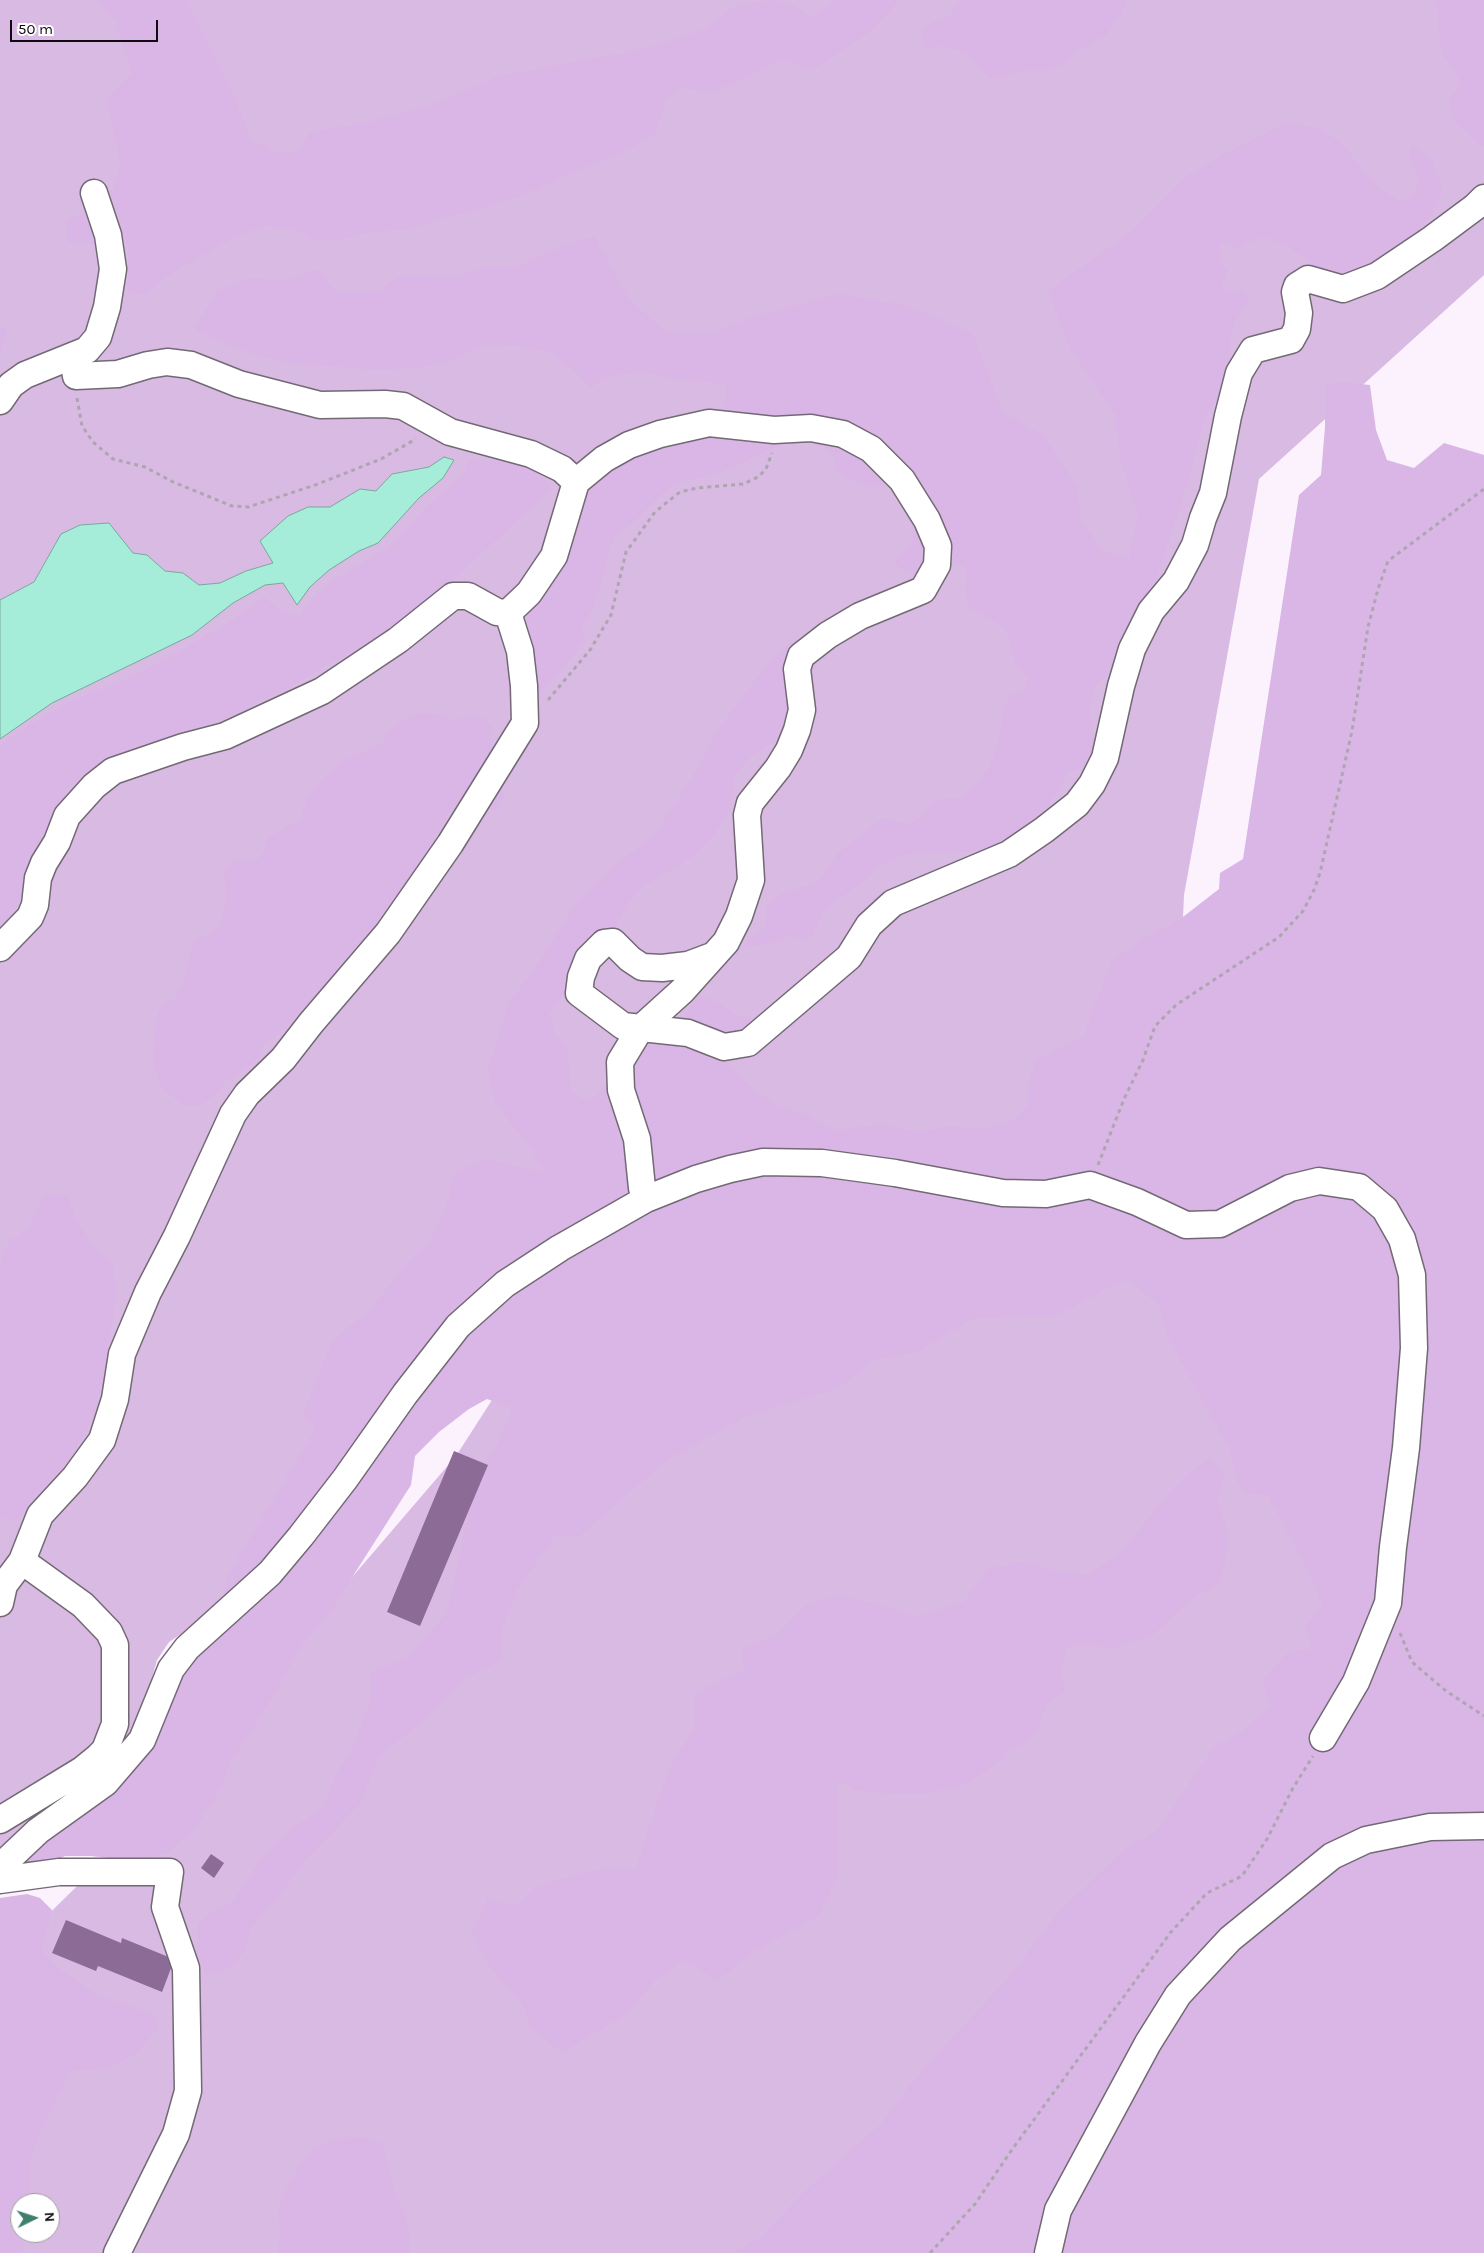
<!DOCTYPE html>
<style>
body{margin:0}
#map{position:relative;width:1484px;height:2253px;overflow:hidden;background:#fbf2fe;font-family:Karla,sans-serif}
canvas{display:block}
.north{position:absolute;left:10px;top:2193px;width:50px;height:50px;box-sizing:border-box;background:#fff;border:1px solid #9f9d9f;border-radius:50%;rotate:86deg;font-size:14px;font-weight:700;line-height:20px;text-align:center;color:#0f0b10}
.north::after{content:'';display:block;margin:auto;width:18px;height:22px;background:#3e7f6e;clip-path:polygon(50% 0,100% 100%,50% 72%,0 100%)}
.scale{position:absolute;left:10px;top:20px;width:148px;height:22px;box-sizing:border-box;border:2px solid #0f0b10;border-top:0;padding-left:6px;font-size:15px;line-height:18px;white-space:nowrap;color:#0f0b10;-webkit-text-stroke:4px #fff;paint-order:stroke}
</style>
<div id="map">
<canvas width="1484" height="2253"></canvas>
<div class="north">N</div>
<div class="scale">50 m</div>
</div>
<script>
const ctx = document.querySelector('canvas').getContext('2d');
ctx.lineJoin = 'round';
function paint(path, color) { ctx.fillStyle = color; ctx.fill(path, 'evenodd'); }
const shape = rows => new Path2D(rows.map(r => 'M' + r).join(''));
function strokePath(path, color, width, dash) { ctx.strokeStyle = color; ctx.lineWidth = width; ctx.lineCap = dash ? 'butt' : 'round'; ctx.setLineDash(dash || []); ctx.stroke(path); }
paint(shape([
 [0,0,1484,0,1484,275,1259,479,1184,895,1181,964,1083,1161,757,1152,275,1552,193,1626,169,1642,157,1660,142,1714,120,1748,0,1852],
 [1129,1215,1380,1589,813,2253,0,2253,0,1962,142,1822,456,1456,492,1400],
 [20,2203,50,2203,50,2233,20,2233]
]), '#d9bae3');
paint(shape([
 [98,0,186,0,234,95,250,138,271,151,296,153,311,132,368,122,426,107,499,76,623,53,666,42,707,28,735,6,774,0,793,5,812,17,837,0,899,0,872,30,812,70,784,59,711,93,679,88,666,99,655,135,611,158,559,178,519,197,407,229,370,232,340,240,312,239,292,228,265,226,235,237,192,261,166,277,146,295,128,292,129,248,124,237,89,244,67,242,67,220,83,212,113,189,121,165,107,102,113,92,132,74,115,21],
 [961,0,1127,0,1121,15,1105,36,1073,54,1063,65,1045,71,1019,71,990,79,966,52,935,46,926,50,921,32,933,22,949,16],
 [1433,0,1484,0,1484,146,1482,147,1454,121,1449,100,1462,83,1441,51,1437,8],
 [1287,123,1322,129,1342,144,1375,185,1400,201,1414,196,1419,180,1409,157,1412,145,1432,158,1443,191,1430,217,1408,245,1356,277,1320,277,1310,261,1288,247,1265,237,1247,243,1238,249,1226,241,1219,244,1220,264,1228,271,1221,285,1228,291,1244,292,1249,300,1235,322,1231,337,1229,373,1222,391,1204,420,1191,472,1158,575,1128,626,1110,674,1096,684,1089,709,1095,747,1083,767,1067,774,1059,790,1040,815,1024,830,1005,838,995,845,969,852,922,852,899,856,879,866,868,878,826,908,810,938,800,940,788,936,770,943,745,948,749,938,765,928,766,906,782,894,816,882,825,874,837,854,883,818,908,824,920,818,935,800,962,797,972,789,989,768,996,749,1005,706,1012,694,1026,691,1028,678,1015,662,1007,632,990,618,970,609,965,593,966,568,954,561,943,573,918,576,902,570,894,562,911,545,915,530,908,508,891,486,882,485,870,488,856,482,838,471,833,457,824,447,798,441,786,442,712,476,686,480,665,491,626,529,615,535,609,552,594,606,582,627,585,639,578,650,530,706,524,624,571,530,593,477,718,413,724,406,726,386,703,381,681,380,641,371,603,378,591,388,577,373,546,350,505,345,483,345,444,363,414,368,378,370,294,363,260,356,222,343,194,329,217,291,249,278,284,281,317,269,336,292,379,291,402,275,452,277,483,268,515,268,571,242,595,237,628,298,666,333,713,333,756,316,839,294,898,304,929,314,973,334,1002,411,1044,436,1077,486,1080,516,1101,551,1129,558,1138,515,1120,459,1115,414,1070,349,1048,291,1127,235,1185,177,1223,155],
 [8,327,0,354,0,328],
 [1341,382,1370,385,1376,430,1387,460,1414,468,1444,443,1484,455,1484,2253,733,2253,761,2237,805,2191,880,2125,907,2089,950,2040,1006,1981,1058,1913,1124,1850,1157,1831,1214,1747,1245,1729,1269,1707,1263,1680,1289,1651,1313,1649,1305,1627,1323,1604,1303,1562,1268,1495,1245,1493,1237,1480,1230,1450,1166,1334,1159,1305,1129,1280,1107,1288,1059,1315,974,1318,917,1352,876,1359,837,1389,749,1415,667,1460,579,1536,555,1536,517,1590,501,1631,502,1660,462,1680,425,1719,378,1757,361,1802,303,1863,282,1892,250,1929,245,1949,233,1966,207,1976,197,1956,197,1926,208,1914,233,1901,267,1852,296,1825,323,1809,335,1776,351,1751,371,1701,371,1673,409,1656,447,1613,476,1481,498,1444,512,1408,487,1399,469,1409,439,1432,415,1456,411,1485,330,1612,303,1644,256,1724,232,1759,221,1786,197,1827,167,1853,133,1861,91,1856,65,1856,48,1864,31,1865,22,1860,46,1841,173,1681,218,1632,227,1577,315,1430,303,1412,333,1340,369,1311,409,1261,430,1242,447,1205,454,1174,485,1159,544,1172,531,1148,495,1103,488,1070,509,1002,531,975,577,902,619,862,654,836,700,765,714,735,773,657,791,642,806,638,820,653,810,682,786,734,751,756,734,775,732,807,713,836,694,856,643,886,630,901,616,927,597,938,569,988,549,1014,555,1033,568,1047,568,1061,572,1092,586,1101,597,1096,611,1075,639,1044,654,1040,681,1021,698,996,720,1003,736,1015,751,1018,749,1028,715,1054,732,1066,744,1082,775,1104,805,1114,835,1130,886,1124,917,1133,949,1126,982,1129,1015,1118,1027,1106,1029,1080,1036,1060,1083,1036,1112,961,1140,941,1179,920,1219,889,1220,873,1243,859,1299,495,1321,475,1325,427,1325,385],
 [470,460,520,463,547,481,551,489,456,577,401,621,361,646,276,695,257,701,241,713,173,735,91,769,68,788,32,862,23,885,20,902,0,932,0,746,13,735,71,701,133,676,178,652,237,617,264,597,278,609,300,616,313,597,333,580,391,546,429,504,462,476],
 [420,713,440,715,454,721,467,716,484,718,491,727,492,758,496,786,505,794,498,810,484,809,465,804,452,807,409,883,385,909,376,924,340,963,326,985,281,1032,263,1044,259,1056,251,1065,226,1081,220,1090,200,1106,183,1105,161,1087,153,1064,157,1014,164,1004,175,998,184,982,190,951,198,938,209,935,217,929,223,917,227,897,224,874,233,861,255,861,264,852,266,840,286,827,299,822,307,799,316,786,345,759,361,754,383,743,389,732,401,722],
 [68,1195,76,1219,94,1248,112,1263,117,1293,101,1389,93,1420,68,1460,16,1521,0,1518,0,1264,9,1240,24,1232,33,1220,43,1196],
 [1211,1458,1224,1472,1217,1501,1228,1531,1227,1555,1220,1582,1194,1597,1151,1636,1111,1649,1087,1643,1067,1647,1061,1667,1064,1692,1046,1704,1038,1730,1022,1745,1007,1750,1003,1760,961,1786,926,1794,897,1794,855,1790,838,1780,838,1877,818,1917,752,1952,718,1980,683,1961,656,1979,624,2016,562,2052,533,2030,522,2004,487,1963,472,1934,488,1898,516,1906,536,1887,564,1878,598,1869,636,1869,654,1812,673,1760,695,1730,695,1693,745,1669,741,1648,776,1636,805,1605,839,1596,881,1605,918,1617,964,1602,987,1569,1024,1562,1058,1571,1090,1575,1123,1550,1173,1489,1190,1472],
 [27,1894,40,1898,52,1910,42,1951,62,1971,96,1994,153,2014,158,2028,135,2054,109,2068,71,2071,43,2125,29,2163,29,2203,20,2203,20,2233,26,2233,23,2253,0,2253,0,1898],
 [343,2137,369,2138,384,2145,393,2187,406,2217,410,2241,409,2253,278,2253,280,2239,279,2204,296,2172,312,2149]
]), '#dab6e6');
const water = shape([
 [444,457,454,460,443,478,419,498,378,543,359,551,329,570,310,587,297,605,283,583,265,585,233,603,192,635,52,703,0,739,0,600,34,582,61,534,80,525,109,523,133,553,147,555,165,571,183,573,199,585,220,583,246,571,273,563,260,541,288,516,308,507,330,507,360,489,376,491,392,474,429,467,444,457]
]);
paint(water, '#a6edd9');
strokePath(water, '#79a99d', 1);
paint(shape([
 [454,1451,488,1465,420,1626,387,1612],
 [211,1854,224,1863,214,1878,201,1868],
 [66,1920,121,1943,122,1938,171,1958,169,1961,173,1963,162,1992,98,1966,96,1971,52,1953]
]), '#8c6b97');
const minor = shape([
 [73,356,76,376,118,374,148,365,167,362,191,365,239,384,320,405,385,404,403,406,450,432,531,454,562,469,576,482],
 [0,401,11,385,25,375,87,350,98,337,107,307,113,269,108,235,94,193],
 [0,948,30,917,35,905,38,878,44,863,57,842,67,816,94,786,113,771,183,747,225,736,322,691,398,640,453,596,468,596,497,612,508,613,529,593,554,556,576,482,604,459,629,445,660,434,709,423,774,430,811,428,843,434,871,449,902,480,927,520,938,546,937,565,923,590,860,616,828,635,801,656,797,669,802,710,797,730,789,750,778,768,750,803,747,815,751,880,739,916,726,942,682,991,640,1029,620,1062,621,1090,637,1139,642,1188,646,1199],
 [712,956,688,965,662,968,642,967,630,959,613,942,604,943,588,959,581,977,579,993,623,1026,688,1033,724,1047,748,1043,849,957,869,925,893,903,1009,854,1044,830,1077,804,1092,784,1105,758,1121,686,1132,649,1151,611,1176,581,1195,545,1203,518,1213,493,1228,416,1239,373,1253,350,1291,340,1297,329,1299,313,1295,292,1297,286,1308,279,1343,289,1377,276,1432,239,1475,207,1484,198],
 [0,1603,4,1585,22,1561,40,1515,75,1477,102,1440,115,1399,122,1354,148,1292,177,1236,233,1114,247,1094,283,1059,311,1023,388,933,450,844,525,723,524,686,520,651,508,613],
 [0,1820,82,1770,98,1757,105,1750,115,1724,115,1645,109,1632,83,1605,22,1561],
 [0,1867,38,1831,105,1783,142,1740,171,1669,187,1648,270,1573,301,1536,345,1479,405,1394,458,1326,505,1284,560,1248,646,1199,696,1179,730,1169,763,1162,822,1163,895,1173,1003,1193,1046,1194,1090,1185,1137,1202,1186,1225,1220,1224,1290,1188,1319,1181,1359,1187,1385,1209,1402,1239,1412,1275,1414,1348,1406,1448,1393,1547,1388,1603,1356,1682,1323,1738],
 [0,1880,59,1872,170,1872,165,1907,186,1968,188,2091,176,2134,117,2253],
 [1048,2253,1058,2210,1148,2043,1178,1995,1230,1939,1332,1856,1366,1840,1430,1827,1484,1826]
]);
strokePath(minor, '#726975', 29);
strokePath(shape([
 [77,398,82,426,93,442,113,459,145,467,173,482,232,506,248,507,318,484,381,459,416,439],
 [548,700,590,650,611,615,626,552,655,512,680,492,697,488,743,484,758,477,766,469,772,453],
 [1098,1165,1124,1099,1143,1060,1155,1026,1176,1005,1279,937,1303,911,1314,890,1320,873,1352,731,1368,627,1378,589,1388,561,1484,489],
 [1400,1633,1412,1662,1446,1691,1484,1716],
 [930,2253,975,2204,1011,2151,1171,1932,1207,1893,1242,1876,1267,1839,1293,1788,1313,1756]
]), '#ada6b0', 3, [4, 4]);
strokePath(minor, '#fff', 26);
</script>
